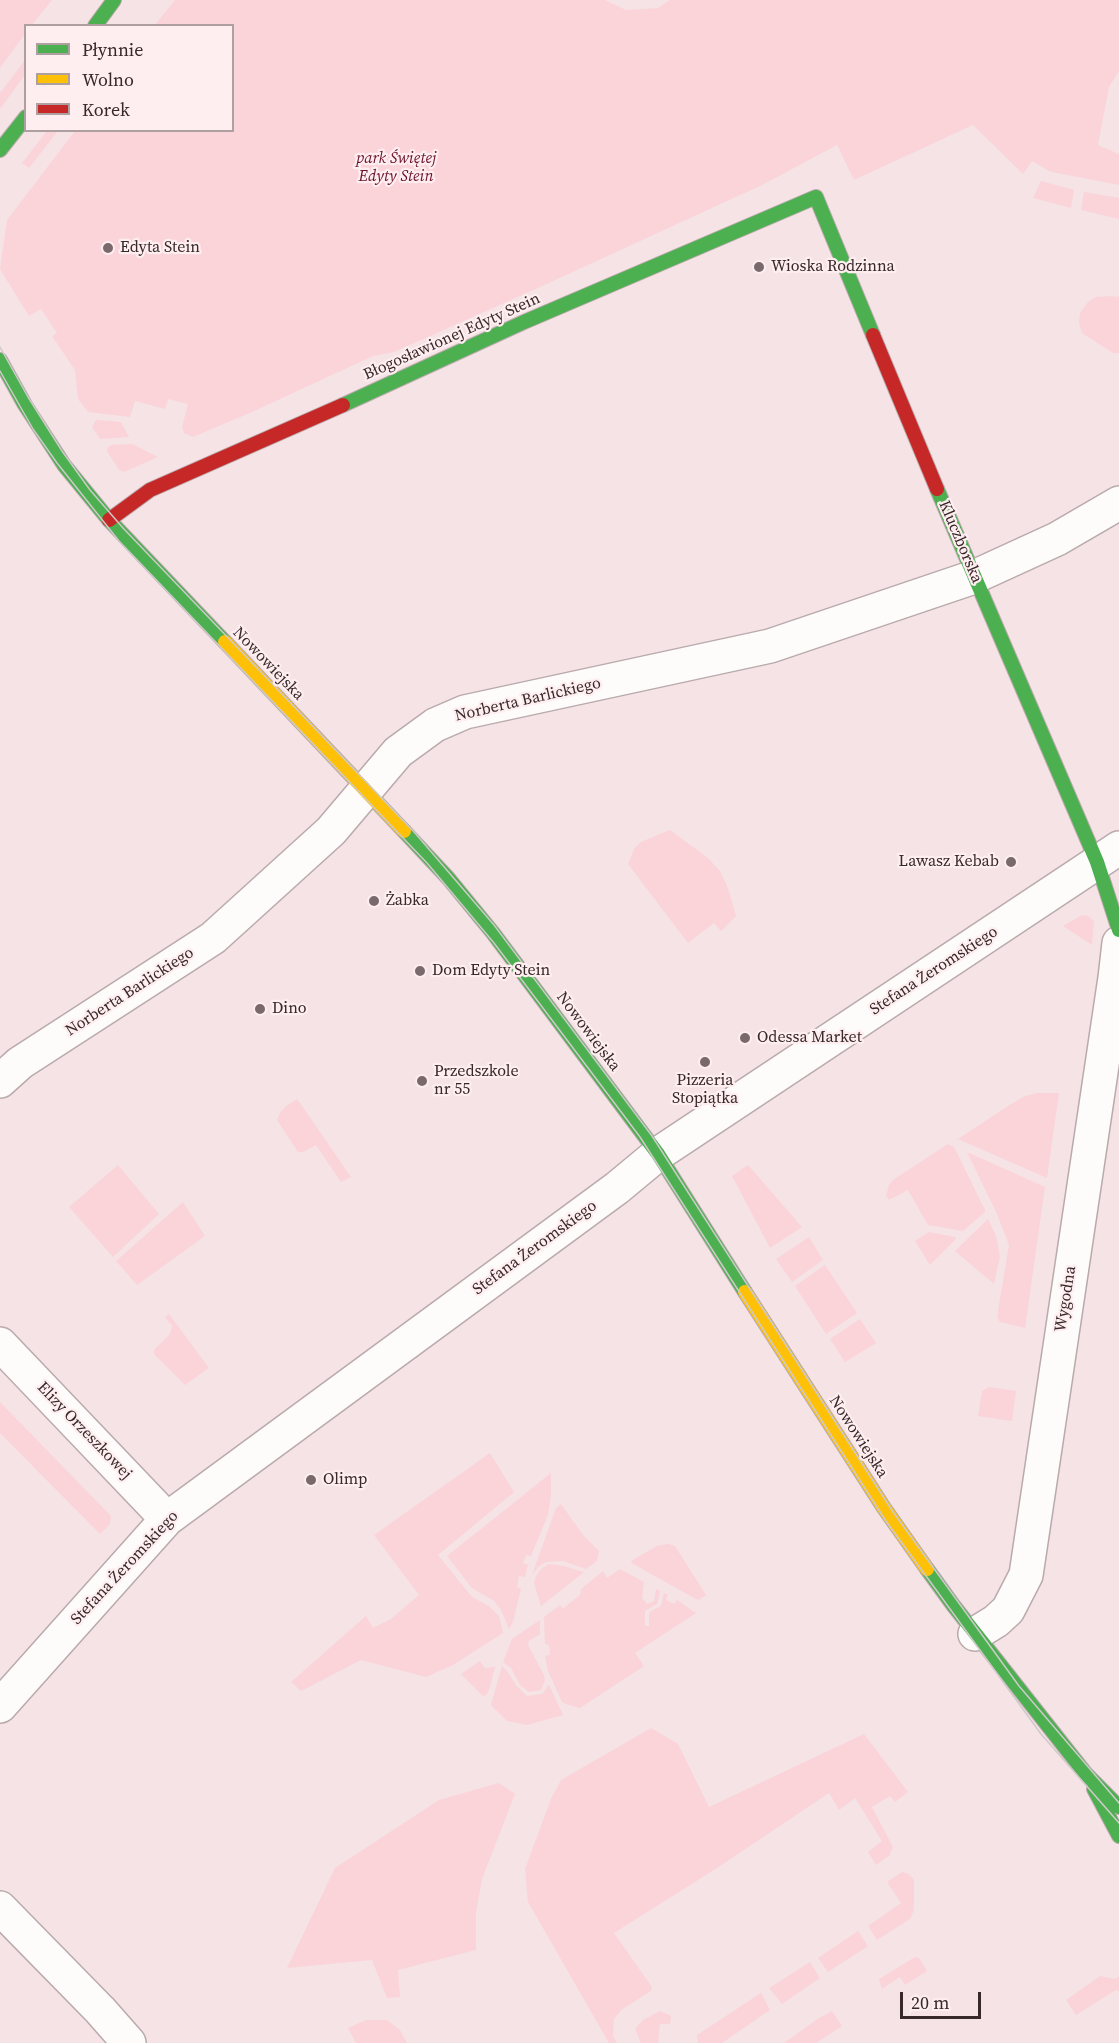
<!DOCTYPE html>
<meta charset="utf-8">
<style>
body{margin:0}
#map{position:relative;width:1119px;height:2043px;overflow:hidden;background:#f5e3e6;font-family:"Source Serif 4",serif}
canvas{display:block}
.legend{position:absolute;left:24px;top:24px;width:210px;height:108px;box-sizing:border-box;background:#feeef0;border:2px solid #ae9fa1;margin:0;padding:8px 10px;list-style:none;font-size:18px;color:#37282a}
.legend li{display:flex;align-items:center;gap:12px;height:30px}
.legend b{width:30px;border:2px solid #ae9fa1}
.scale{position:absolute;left:900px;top:1992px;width:81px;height:27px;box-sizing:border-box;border:3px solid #37282a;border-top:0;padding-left:8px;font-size:18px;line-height:21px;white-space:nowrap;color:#37282a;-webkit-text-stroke:4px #feeef0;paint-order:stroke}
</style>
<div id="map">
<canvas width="1119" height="2043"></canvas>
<ul class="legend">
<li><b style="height:8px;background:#4caf50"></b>Płynnie</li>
<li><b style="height:8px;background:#ffc107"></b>Wolno</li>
<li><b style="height:8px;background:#c62828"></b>Korek</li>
</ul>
<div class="scale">20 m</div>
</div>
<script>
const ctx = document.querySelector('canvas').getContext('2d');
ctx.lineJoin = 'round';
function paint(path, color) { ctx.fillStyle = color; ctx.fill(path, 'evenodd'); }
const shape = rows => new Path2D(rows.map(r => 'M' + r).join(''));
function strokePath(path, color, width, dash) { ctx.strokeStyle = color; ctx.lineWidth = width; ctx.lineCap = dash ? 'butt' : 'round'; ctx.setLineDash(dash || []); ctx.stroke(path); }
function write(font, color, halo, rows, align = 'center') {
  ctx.font = font + ' "Source Serif 4",serif'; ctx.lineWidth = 4.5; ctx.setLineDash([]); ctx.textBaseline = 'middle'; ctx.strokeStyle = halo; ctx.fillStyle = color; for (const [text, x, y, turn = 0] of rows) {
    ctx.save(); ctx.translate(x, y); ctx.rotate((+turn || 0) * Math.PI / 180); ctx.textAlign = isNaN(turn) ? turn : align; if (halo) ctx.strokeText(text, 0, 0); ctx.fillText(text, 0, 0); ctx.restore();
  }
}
paint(shape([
 [0,0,52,0,32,25,26,26,25,34,0,68],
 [175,0,605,0,626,10,658,8,670,0,1119,0,1119,71,1109,87,1098,145,1119,154,1119,185,1057,173,1049,171,1032,161,1023,174,973,125,854,180,837,145,762,185,540,287,394,352,373,356,252,412,193,437,184,433,182,427,188,404,168,399,165,409,135,401,130,417,88,412,78,399,75,370,52,336,57,333,41,309,29,316,0,269,7,220,75,131,232,130,232,26,155,25],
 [25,60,25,75,0,109,0,93],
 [47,131,58,131,29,168,22,163],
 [1041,181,1074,190,1071,208,1033,198],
 [1084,192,1119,198,1119,219,1081,210],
 [1110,296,1119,297,1119,353,1113,353,1082,333,1079,323,1080,313,1088,302,1096,297],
 [96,420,121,422,129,437,100,439,92,427],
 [132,444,158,457,124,472,119,470,107,451,108,447,112,445],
 [670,830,708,858,720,871,728,888,736,916,721,931,714,923,688,943,628,864,634,849,641,842],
 [1082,915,1088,916,1094,921,1092,945,1063,926],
 [1038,1093,1059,1093,1047,1178,958,1139,1008,1106,1025,1096],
 [297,1099,300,1103,351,1177,341,1182,316,1145,303,1152,298,1152,277,1120,280,1113,286,1106],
 [948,1144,954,1147,985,1210,985,1212,963,1231,928,1225,908,1190,889,1200,886,1196,889,1185,893,1180],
 [967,1152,1045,1187,1025,1328,1000,1322,997,1317,1009,1245,997,1214],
 [118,1165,159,1214,113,1257,69,1207],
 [748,1165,802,1227,770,1248,732,1176],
 [183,1202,205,1236,137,1285,116,1261],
 [988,1219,996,1236,1000,1256,994,1284,955,1251],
 [929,1232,955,1237,956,1239,930,1265,915,1241],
 [809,1237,823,1260,792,1282,776,1259],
 [825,1265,857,1313,826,1334,795,1286],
 [169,1314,209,1368,185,1385,154,1354,154,1350,170,1334,172,1326,165,1317],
 [860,1319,876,1343,845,1362,830,1339],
 [989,1387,1016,1391,1012,1421,978,1416,982,1391],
 [0,1402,111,1516,110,1524,100,1534,0,1433],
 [490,1453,514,1492,438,1555,472,1597,489,1606,499,1616,503,1633,453,1665,426,1677,361,1660,301,1691,291,1682,366,1616,373,1628,391,1619,419,1595,374,1535],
 [551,1473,551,1495,548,1515,531,1556,526,1555,523,1563,528,1565,525,1577,519,1576,517,1587,521,1589,513,1622,509,1629,501,1610,494,1601,472,1588,447,1556],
 [561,1504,583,1535,599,1551,597,1561,586,1569,563,1561,546,1562,538,1567,532,1575,556,1508],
 [668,1544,675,1546,706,1595,698,1600,633,1564,631,1561,657,1546],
 [549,1564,564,1566,584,1572,541,1606,534,1583,536,1576,542,1568],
 [620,1569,644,1582,642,1598,647,1604,654,1601,656,1589,660,1591,657,1604,645,1611,645,1626,649,1626,649,1614,651,1611,661,1606,664,1593,668,1595,666,1600,674,1604,677,1600,696,1613,635,1653,644,1666,580,1708,569,1705,562,1702,548,1671,545,1656,550,1655,549,1645,545,1644,544,1617,560,1605,563,1609,566,1606,580,1595,581,1589,603,1571,607,1578],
 [540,1620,540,1634,529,1641,528,1645,544,1675,545,1680,541,1690,529,1692,520,1685,511,1668,503,1662,512,1639],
 [480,1661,485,1668,495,1667,489,1690,486,1695,483,1696,461,1674],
 [502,1666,507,1671,516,1685,527,1696,542,1694,549,1685,563,1715,527,1725,507,1721,491,1705],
 [651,1728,678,1744,709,1807,864,1734,908,1792,895,1802,890,1796,872,1807,893,1847,889,1856,876,1865,868,1852,882,1841,855,1798,839,1810,829,1793,717,1868,614,1933,652,1987,651,1991,621,2010,614,2019,613,2036,617,2043,609,2043,528,1902,525,1869,551,1799,561,1780],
 [499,1783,515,1794,482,1879,476,1913,476,1950,398,1970,400,1997,387,1998,372,1960,287,1968,335,1868,439,1800],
 [902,1872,909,1874,914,1880,914,1910,910,1919,877,1940,868,1926,901,1903,887,1882],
 [858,1931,868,1946,828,1972,818,1958],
 [915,1957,919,1958,927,1971,905,1985,900,1977,882,1989,879,1979],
 [810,1962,820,1978,782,2004,769,1988],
 [1100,1976,1115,1979,1119,1977,1119,1991,1116,1990,1076,2015,1066,2000],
 [761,1993,770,2010,722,2043,698,2043,697,2035],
 [660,2011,671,2016,670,2024,660,2024,658,2043,641,2043,635,2029,643,2020],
 [832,2011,842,2026,816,2043,784,2043,819,2018],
 [366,2020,387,2020,400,2030,407,2043,356,2043,348,2028]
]), '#fad4d9');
const street = shape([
 [0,1081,20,1063,213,938,331,831,398,752,435,725,465,712,770,646,974,577,1057,539,1119,503],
 [0,1344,167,1519],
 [975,1634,996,1621,1008,1610,1026,1575,1115,978,1119,943],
 [0,1706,167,1519,617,1188,658,1154,1119,848],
 [0,1908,100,2010,129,2043]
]);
const fast = shape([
 [95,26,114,0],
 [0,150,26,117],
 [0,360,25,405,64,465,109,520,225,642],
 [343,405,524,322,816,197,873,335],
 [937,489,1097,862,1119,930],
 [404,831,448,878,493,933,658,1154,745,1292],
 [927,1569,953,1605,1086,1774,1119,1807],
 [1094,1789,1119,1836]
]);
const slow = shape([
 [225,642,404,831],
 [745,1292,884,1508,927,1569]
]);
const jam = shape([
 [873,335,937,489],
 [109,520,150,490,343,405]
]);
strokePath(street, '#b9aaac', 36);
strokePath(fast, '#b9aaac', 16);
strokePath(slow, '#b9aaac', 16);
strokePath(jam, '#b9aaac', 16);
strokePath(street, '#fefbfb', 33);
strokePath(fast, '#4caf50', 14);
strokePath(slow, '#ffc107', 14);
strokePath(jam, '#c62828', 14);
strokePath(shape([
 [0,347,28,397,62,451,90,490,123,528,415,833,494,925,652,1136,893,1512,1019,1686,1119,1803],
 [0,371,33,429,57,463,119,541,427,863,494,943,640,1137,886,1521,1041,1734,1119,1823]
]), '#cecaca', 1.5);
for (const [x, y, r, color] of [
 [108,248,6,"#7a696c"],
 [759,267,6,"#7a696c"],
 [1011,862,6,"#7a696c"],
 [374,901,6,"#7a696c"],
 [420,971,6,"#7a696c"],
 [260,1009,6,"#7a696c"],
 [745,1038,6,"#7a696c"],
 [705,1062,6,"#7a696c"],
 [422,1081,6,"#7a696c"],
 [311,1480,6,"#7a696c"]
]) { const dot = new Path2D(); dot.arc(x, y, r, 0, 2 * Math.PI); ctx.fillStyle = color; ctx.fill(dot); strokePath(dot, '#feeef0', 2); }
write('italic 16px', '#6b112d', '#feeef0', [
 ["park Świętej",396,159],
 ["Edyty Stein",396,177]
]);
write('16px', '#37282a', '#feeef0', [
 ["Edyta Stein",120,248],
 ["Wioska Rodzinna",771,267],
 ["Lawasz Kebab",999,862,"right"],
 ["Żabka",386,901],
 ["Dom Edyty Stein",432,971],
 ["Dino",272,1009],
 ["Odessa Market",757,1038],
 ["Przedszkole",434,1072],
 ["nr 55",434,1090],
 ["Pizzeria",705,1081,"center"],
 ["Stopiątka",705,1099,"center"],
 ["Olimp",323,1480]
], 'left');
write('16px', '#37282a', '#feeef0', [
 ["Błogosławionej Edyty Stein",452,337,-24],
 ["Kluczborska",960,542,67],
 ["Nowowiejska",268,664,46],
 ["Norberta Barlickiego",528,700,-13],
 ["Stefana Żeromskiego",934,971,-33],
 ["Norberta Barlickiego",130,992,-33],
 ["Nowowiejska",588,1032,53],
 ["Stefana Żeromskiego",535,1248,-36],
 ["Wygodna",1066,1299,-81],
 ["Elizy Orzeszkowej",84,1431,46],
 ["Nowowiejska",858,1437,57],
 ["Stefana Żeromskiego",125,1568,-47]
]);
</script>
